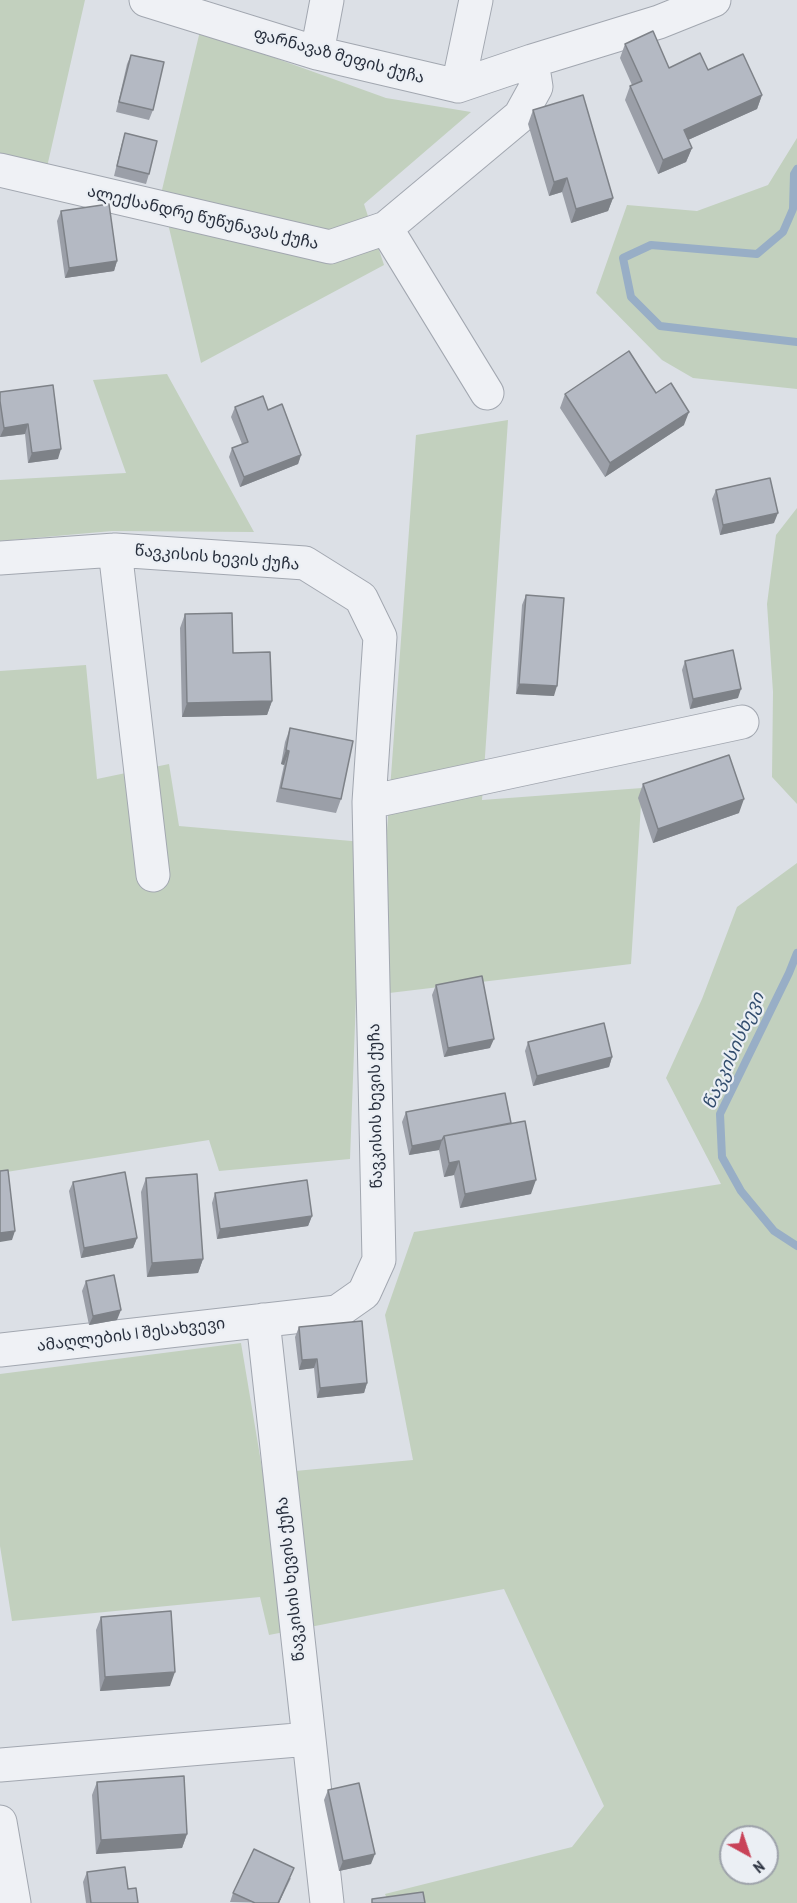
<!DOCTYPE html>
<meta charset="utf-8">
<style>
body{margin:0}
#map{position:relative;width:797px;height:1903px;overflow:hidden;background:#dce0e6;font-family:"PT Sans Narrow",sans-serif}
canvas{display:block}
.north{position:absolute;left:719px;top:1825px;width:60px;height:60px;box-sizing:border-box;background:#ebeff4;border:2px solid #9da2aa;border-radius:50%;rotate:140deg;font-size:16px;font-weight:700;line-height:24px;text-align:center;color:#272e3c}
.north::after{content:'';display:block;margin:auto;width:21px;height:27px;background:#c94358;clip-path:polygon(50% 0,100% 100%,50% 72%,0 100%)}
</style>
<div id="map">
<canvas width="797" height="1903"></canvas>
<div class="north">N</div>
</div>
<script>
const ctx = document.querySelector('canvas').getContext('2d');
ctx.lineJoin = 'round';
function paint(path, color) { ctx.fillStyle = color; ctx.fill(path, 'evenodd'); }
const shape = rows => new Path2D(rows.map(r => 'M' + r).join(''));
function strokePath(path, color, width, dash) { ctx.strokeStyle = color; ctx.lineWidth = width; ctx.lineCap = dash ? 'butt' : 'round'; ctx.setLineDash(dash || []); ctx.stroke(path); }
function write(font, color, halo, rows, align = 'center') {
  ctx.font = font + ' "PT Sans Narrow","Noto Sans Georgian",sans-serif'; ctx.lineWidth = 4.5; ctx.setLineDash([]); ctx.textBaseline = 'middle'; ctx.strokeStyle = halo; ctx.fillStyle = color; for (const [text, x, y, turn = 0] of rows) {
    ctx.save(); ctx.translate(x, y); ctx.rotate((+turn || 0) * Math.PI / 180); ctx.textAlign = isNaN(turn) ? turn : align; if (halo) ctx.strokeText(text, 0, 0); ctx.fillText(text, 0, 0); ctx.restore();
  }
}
paint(shape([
 [0,0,85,0,47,167,0,156],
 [200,31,386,98,471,112,364,204,384,265,201,363,161,194],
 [797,138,797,389,693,378,662,360,596,293,627,205,697,211,768,185],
 [167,374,254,532,112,531,0,541,0,480,126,473,93,380],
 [508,420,482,800,642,788,631,964,356,997,350,1159,219,1171,209,1140,0,1173,0,671,86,665,97,779,169,764,179,826,386,844,416,435],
 [797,508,797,804,772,777,773,692,767,604,776,535],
 [797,863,797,1903,389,1903,385,1894,572,1847,604,1806,504,1589,269,1635,260,1597,12,1621,0,1546,0,1374,241,1343,263,1474,413,1460,385,1315,414,1232,721,1184,666,1078,702,999,737,907],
 [731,1837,767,1837,767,1873,731,1873]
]), '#c2d0be');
strokePath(shape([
 [797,169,794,174,793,209,783,232,757,254,651,245,623,258,631,297,660,326,797,342],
 [797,953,789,973,720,1114,722,1157,741,1191,774,1231,797,1246]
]), '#98aec6', 8);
const minor = shape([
 [146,0,317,53,458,86,532,61,659,22,714,0],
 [317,53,327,0],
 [458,86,476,0],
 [0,170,330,247,386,228,520,116,536,87,532,61],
 [386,228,487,393],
 [115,550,153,875],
 [0,558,115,550,305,563,361,598,380,637,369,802,379,1260,364,1293,337,1312,0,1350],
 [369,802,742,722],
 [263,1320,327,1903],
 [0,1765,309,1739],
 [0,1822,14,1903]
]);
strokePath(minor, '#a2a7b0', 35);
strokePath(minor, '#eff1f5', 33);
paint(shape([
 [625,44,669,68,708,70,762,95,757,109,688,140,692,148,686,162,658,174,625,100,630,86,632,85,620,58],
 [131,55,153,110,149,120,116,112,127,64],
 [533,110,613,198,608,211,571,223,562,192,549,196,528,124],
 [125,133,149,174,146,184,114,176,122,143],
 [61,211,117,261,114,271,65,278,57,221],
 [0,392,58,459,28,463,25,434,0,437],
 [656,393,684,425,605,477,560,408,565,394],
 [235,407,268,410,301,455,298,464,240,487,229,457,232,448,242,444,231,417],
 [716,490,774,523,720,535,712,499],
 [526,595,554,696,516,694,522,605],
 [185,614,233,653,272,701,267,715,182,717,180,628],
 [685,661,738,698,690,709,682,670],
 [290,728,341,799,336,813,276,802,284,765,281,764,285,742],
 [643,784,739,813,653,843,638,798],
 [436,985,490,1048,444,1057,432,995],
 [528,1042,612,1057,609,1067,533,1086,525,1051],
 [406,1112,531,1194,460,1208,454,1175,444,1177,439,1150,409,1155,402,1122],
 [146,1178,203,1259,198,1273,147,1277,141,1192],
 [73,1182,137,1238,133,1248,81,1258,69,1191],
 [215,1193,312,1216,308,1226,217,1239,212,1203],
 [86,1281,117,1320,89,1325,82,1291],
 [299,1327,367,1383,364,1393,317,1398,314,1368,299,1370,295,1337],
 [101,1617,170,1686,100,1691,96,1630],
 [97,1782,187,1834,182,1848,96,1854,92,1795],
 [328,1790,371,1864,339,1871,324,1800],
 [87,1872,128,1889,138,1903,86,1903,83,1882],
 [291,1878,279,1903,230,1902,233,1893]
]), '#9b9fa8');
paint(shape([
 [762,95,757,109,679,144,684,130],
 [692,148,686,162,658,174,663,160],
 [567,178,562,192,549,196,554,182],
 [613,198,608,211,571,223,576,209],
 [117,261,114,271,65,278,69,268],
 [689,412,684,425,605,477,610,463],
 [28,424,25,434,0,437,4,428],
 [61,449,58,459,28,463,32,453],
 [301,455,298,464,240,487,244,477],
 [778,513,774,523,720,535,723,525],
 [519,684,557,686,554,696,516,694],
 [741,689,738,698,690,709,693,699],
 [272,701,267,715,182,717,187,703],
 [286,750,289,751,284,765,281,764],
 [744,799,739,813,653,843,658,829],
 [494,1039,490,1048,444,1057,448,1048],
 [612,1057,609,1067,533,1086,537,1076],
 [442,1140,439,1150,409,1155,412,1146],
 [459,1161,454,1175,444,1177,449,1163],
 [536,1180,531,1194,460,1208,465,1194],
 [312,1216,308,1226,217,1239,220,1229],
 [15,1231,12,1240,0,1242,0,1233],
 [137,1238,133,1248,81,1258,84,1248],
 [203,1259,198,1273,147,1277,152,1263],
 [121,1310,117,1320,89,1325,93,1316],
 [317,1359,314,1368,299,1370,302,1360],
 [367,1383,364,1393,317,1398,320,1388],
 [175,1672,170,1686,100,1691,105,1677],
 [187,1834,182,1848,96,1854,101,1840],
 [375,1854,371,1864,339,1871,343,1861],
 [294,1868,279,1903,278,1903]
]), '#7e8288');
const building = shape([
 [653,31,669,68,700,53,708,70,743,54,762,95,684,130,692,148,663,160,630,86,642,81,625,44,653,31],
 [131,55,164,62,153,110,119,102,131,55],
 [583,95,613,198,576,209,567,178,554,182,533,110,583,95],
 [125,133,157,141,149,174,117,166,125,133],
 [109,204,117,261,69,268,61,211,109,204],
 [629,351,656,393,671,383,689,412,610,463,565,394,629,351],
 [53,385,61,449,32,453,28,424,4,428,0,401,0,392,53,385],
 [263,396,268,410,282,404,301,455,244,477,232,448,248,442,235,407,263,396],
 [770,478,778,513,723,525,716,490,770,478],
 [526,595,564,598,557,686,519,684,526,595],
 [232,613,233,653,270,652,272,701,187,703,185,614,232,613],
 [733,650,741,689,693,699,685,661,733,650],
 [290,728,353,741,341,799,281,788,289,751,286,750,290,728],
 [729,755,744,799,658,829,643,784,729,755],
 [482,976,494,1039,448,1048,436,985,482,976],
 [604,1023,612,1057,537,1076,528,1042,604,1023],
 [505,1093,511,1123,444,1136,442,1140,412,1146,406,1112,505,1093],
 [525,1121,536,1180,465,1194,459,1161,449,1163,444,1136,525,1121],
 [8,1170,15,1231,0,1233,0,1171,8,1170],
 [125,1172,137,1238,84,1248,73,1182,125,1172],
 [197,1174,203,1259,152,1263,146,1178,197,1174],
 [307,1180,312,1216,220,1229,215,1193,307,1180],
 [114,1275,121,1310,93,1316,86,1281,114,1275],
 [362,1321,367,1383,320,1388,317,1359,302,1360,299,1327,362,1321],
 [171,1611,175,1672,105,1677,101,1617,171,1611],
 [184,1776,187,1834,101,1840,97,1782,184,1776],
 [359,1783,375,1854,343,1861,328,1790,359,1783],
 [254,1849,294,1868,278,1903,255,1903,233,1893,254,1849],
 [125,1867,128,1889,136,1888,138,1903,91,1903,87,1872,125,1867],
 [423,1892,425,1903,372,1903,372,1899,423,1892]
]);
paint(building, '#b4b9c3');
strokePath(building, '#7e8288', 1.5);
write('16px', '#272e3c', '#ebeff4', [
 ["ფარნავაზ მეფის ქუჩა",339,56,15],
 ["ალექსანდრე წუწუნავას ქუჩა",203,218,13],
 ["წავკისის ხევის ქუჩა",217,558,5],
 ["წავკისის ხევის ქუჩა",376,1106,-91],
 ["ამაღლების I შესახვევი",131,1335,-7],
 ["წავკისის ხევის ქუჩა",291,1579,-96]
]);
write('italic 18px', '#324d6e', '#ebeff4', [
 ["წავკისისხევი",734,1051,-66]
]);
</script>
